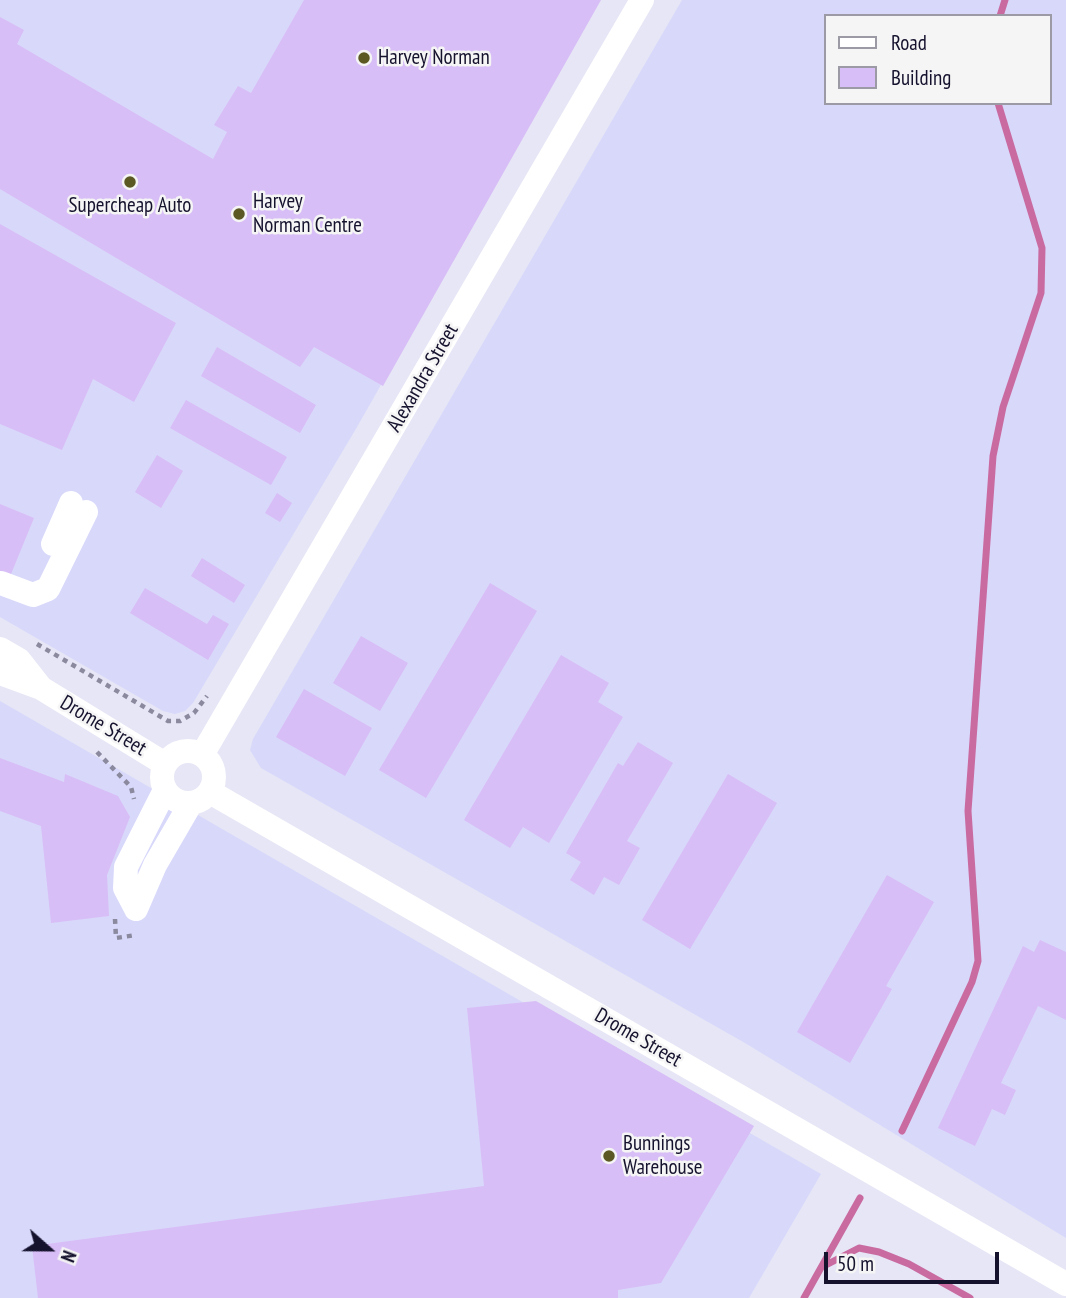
<!DOCTYPE html>
<style>
body{margin:0}
#map{position:relative;width:1066px;height:1298px;overflow:hidden;background:#e6e6f6;font-family:"PT Sans Narrow",sans-serif}
canvas{display:block}
.legend{position:absolute;left:824px;top:14px;width:228px;height:91px;box-sizing:border-box;background:#f5f5f5;border:2px solid #9b9aa5;margin:0;padding:9px 12px;list-style:none;font-size:21px;color:#15122e}
.legend li{display:flex;align-items:center;gap:14px;height:35px}
.legend b{width:35px;border:2px solid #9b9aa5}
.north{position:absolute;left:14px;top:1214px;width:70px;height:70px;-webkit-text-stroke:5px #f5f5f5;paint-order:stroke;rotate:111deg;font-size:19px;font-weight:700;line-height:28px;text-align:center;color:#15122e}
.north::after{content:'';display:block;margin:auto;width:24px;height:32px;background:#15122e;clip-path:polygon(50% 0,100% 100%,50% 72%,0 100%)}
.scale{position:absolute;left:824px;top:1252px;width:175px;height:32px;box-sizing:border-box;border:4px solid #15122e;border-top:0;padding-left:9px;font-size:21px;line-height:24px;white-space:nowrap;color:#15122e;-webkit-text-stroke:5px #f5f5f5;paint-order:stroke}
</style>
<div id="map">
<canvas width="1066" height="1298"></canvas>
<ul class="legend">
<li><b style="height:9px;background:#fff"></b>Road</li>
<li><b style="height:19px;background:#d8bef6"></b>Building</li>
</ul>
<div class="north">N</div>
<div class="scale">50 m</div>
</div>
<script>
const ctx = document.querySelector('canvas').getContext('2d');
ctx.lineJoin = 'round';
function paint(path, color) { ctx.fillStyle = color; ctx.fill(path, 'evenodd'); }
const shape = rows => new Path2D(rows.map(r => 'M' + r).join(''));
function strokePath(path, color, width, dash) { ctx.strokeStyle = color; ctx.lineWidth = width; ctx.lineCap = dash ? 'butt' : 'round'; ctx.setLineDash(dash || []); ctx.stroke(path); }
function write(font, color, halo, rows, align = 'center') {
  ctx.font = font + ' "PT Sans Narrow",sans-serif'; ctx.lineWidth = 5; ctx.setLineDash([]); ctx.textBaseline = 'middle'; ctx.strokeStyle = halo; ctx.fillStyle = color; for (const [text, x, y, turn = 0] of rows) {
    ctx.save(); ctx.translate(x, y); ctx.rotate((+turn || 0) * Math.PI / 180); ctx.textAlign = isNaN(turn) ? turn : align; if (halo) ctx.strokeText(text, 0, 0); ctx.fillText(text, 0, 0); ctx.restore();
  }
}
paint(shape([
 [0,0,600,0,357,427,193,703,185,711,175,714,163,711,0,617],
 [682,0,1066,0,1066,1238,745,1043,261,768,250,750,253,739],
 [826,16,1050,16,1050,103,826,103],
 [0,701,821,1174,749,1298,0,1298]
]), '#d8d8fb');
strokePath(shape([
 [1000,16,1005,0],
 [902,1131,972,982,978,961,968,811,993,456,1003,407,1041,293,1042,248,998,103],
 [822,1267,859,1248,879,1252,909,1264,970,1298],
 [804,1298,860,1198]
]), '#c96ba1', 7);
paint(shape([
 [304,0,601,0,383,386,314,347,300,367,0,189,0,17,24,30,17,44,213,159,227,132,214,125,238,86,251,93],
 [0,224,176,323,134,402,93,379,62,450,0,424],
 [217,347,316,405,300,433,201,376],
 [186,400,287,457,271,485,170,428],
 [157,455,183,471,161,508,135,492],
 [277,493,292,503,280,522,265,513],
 [0,504,34,518,11,574,0,585],
 [202,558,245,585,234,603,191,576],
 [490,583,537,611,426,798,379,770],
 [145,588,207,624,213,615,229,624,208,660,130,613],
 [361,636,408,663,380,711,333,683],
 [561,655,609,683,598,702,623,717,549,843,523,827,510,848,464,820],
 [304,689,372,728,345,776,276,737],
 [638,742,673,763,627,841,640,848,619,885,604,877,594,895,570,880,581,862,566,853,618,763,623,766],
 [0,758,64,782,65,774,118,796,130,817,107,875,109,916,51,923,41,826,0,811],
 [728,774,777,803,690,949,642,920],
 [887,875,934,902,886,986,892,989,850,1063,797,1032],
 [1040,940,1066,952,1066,1020,1038,1006,1001,1083,1016,1090,1005,1115,992,1109,975,1146,938,1128,1023,946,1034,952],
 [536,1001,754,1126,661,1283,618,1290,618,1298,38,1298,32,1246,484,1186,467,1008]
]), '#d8bef6');
strokePath(shape([
 [37,644,168,721,180,721,194,713,207,696],
 [97,752,131,787,134,799],
 [115,919,116,938,136,935]
]), '#8a899e', 4.5, [5, 5]);
strokePath(shape([
 [53,544,71,503],
 [1,583,33,595,48,589,86,512],
 [0,649,19,660,41,688],
 [0,673,41,688,165,764],
 '162 777a26 26 0 1 1 52 0a26 26 0 1 1-52 0Z',
 [202,755,642,0],
 [210,792,1066,1284],
 [136,909,125,888,126,867,165,790],
 [136,909,155,865,191,803]
]), '#fff', 24);
for (const [x, y, r, color] of [
 [364,58,7,"#5b5824"],
 [130,182,7,"#5b5824"],
 [239,214,7,"#5b5824"],
 [609,1156,7,"#5b5824"]
]) { const dot = new Path2D(); dot.arc(x, y, r, 0, 2 * Math.PI); ctx.fillStyle = color; ctx.fill(dot); strokePath(dot, '#f5f5f5', 2.5); }
write('21px', '#15122e', '#f5f5f5', [
 ["Harvey Norman",378,58],
 ["Harvey",253,202],
 ["Norman Centre",253,226],
 ["Supercheap Auto",130,206,"center"],
 ["Bunnings",623,1144],
 ["Warehouse",623,1168]
], 'left');
write('21px', '#15122e', '#f5f5f5', [
 ["Alexandra Street",423,378,-60],
 ["Drome Street",103,726,31],
 ["Drome Street",638,1038,30]
]);
</script>
